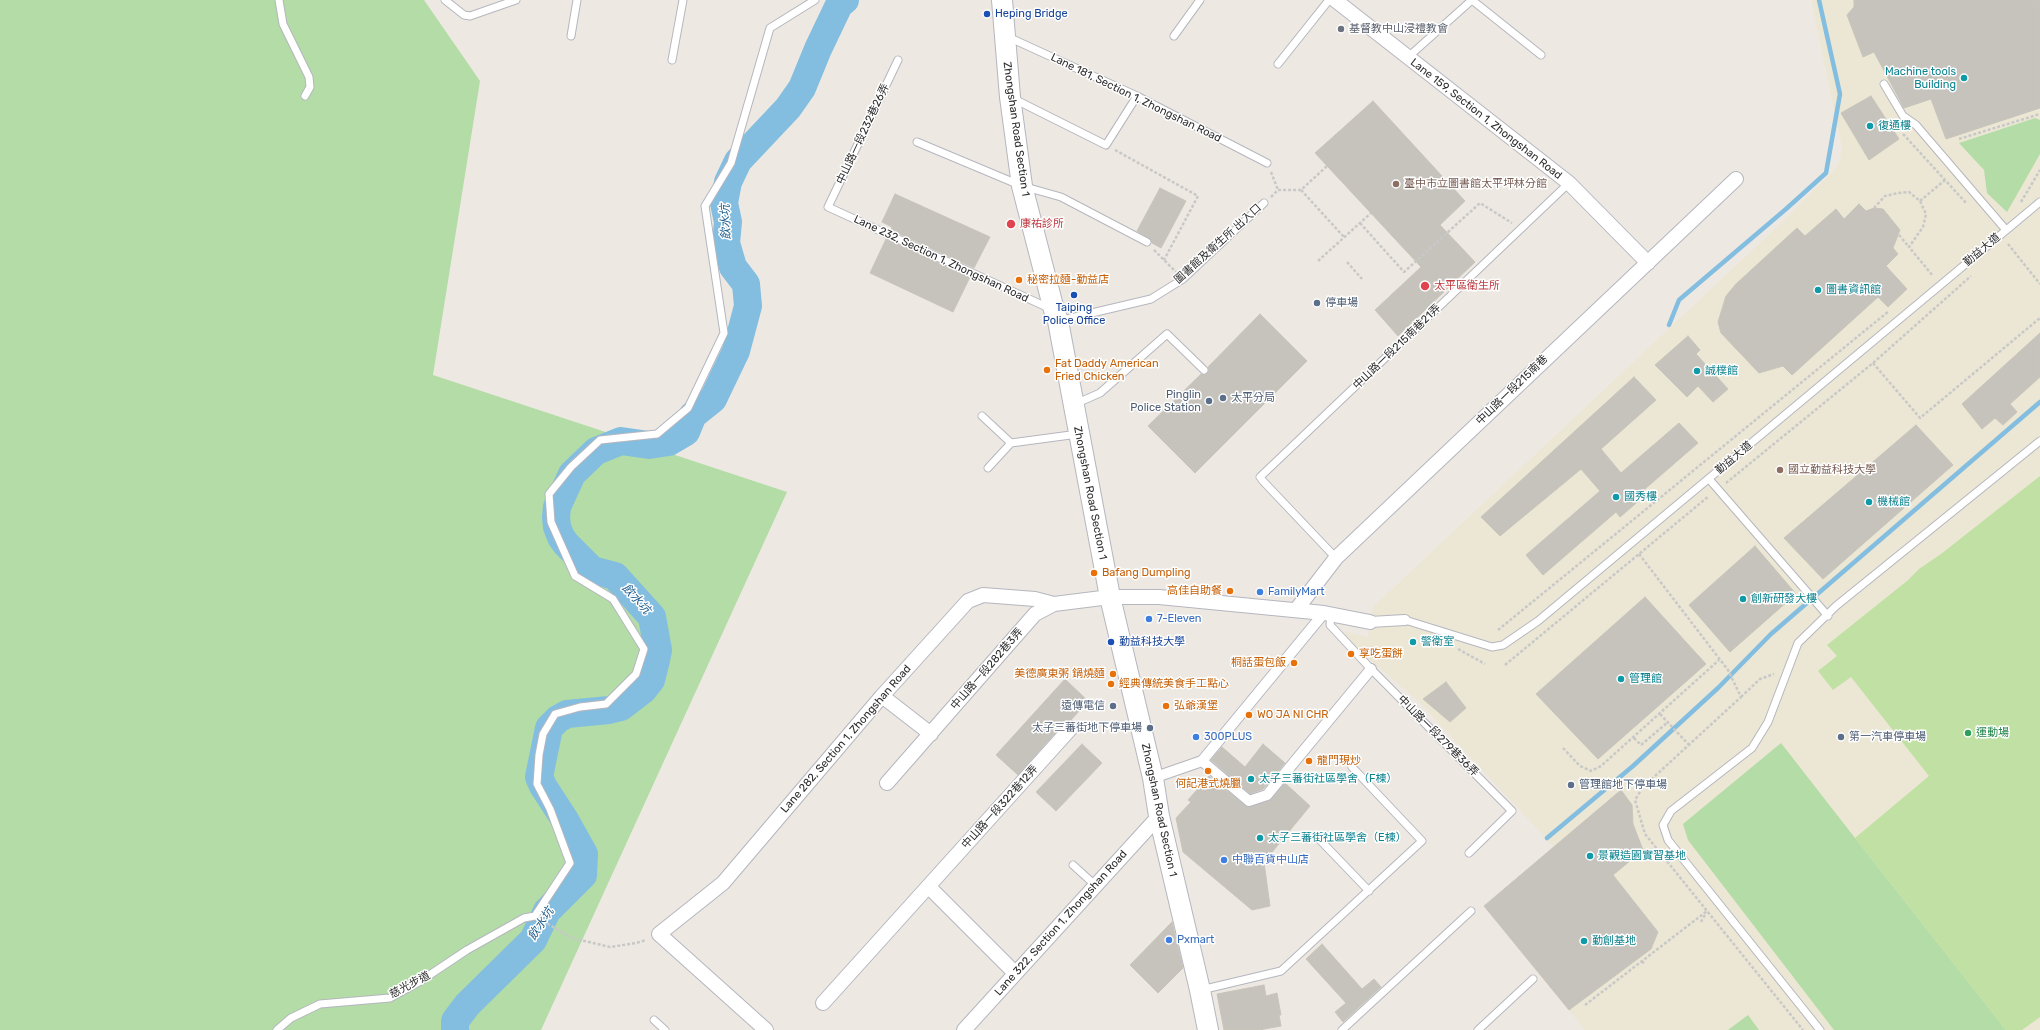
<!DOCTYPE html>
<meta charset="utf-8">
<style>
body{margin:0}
canvas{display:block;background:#ede9e2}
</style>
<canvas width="2040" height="1030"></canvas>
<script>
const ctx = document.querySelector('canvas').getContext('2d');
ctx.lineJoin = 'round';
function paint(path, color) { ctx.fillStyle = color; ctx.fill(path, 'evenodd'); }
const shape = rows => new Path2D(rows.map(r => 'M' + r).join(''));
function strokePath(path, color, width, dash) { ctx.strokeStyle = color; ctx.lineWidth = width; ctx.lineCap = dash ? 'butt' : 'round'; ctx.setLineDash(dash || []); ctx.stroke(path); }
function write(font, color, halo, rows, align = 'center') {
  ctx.font = font + ' Rubik,"Noto Sans TC",sans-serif'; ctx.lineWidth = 3; ctx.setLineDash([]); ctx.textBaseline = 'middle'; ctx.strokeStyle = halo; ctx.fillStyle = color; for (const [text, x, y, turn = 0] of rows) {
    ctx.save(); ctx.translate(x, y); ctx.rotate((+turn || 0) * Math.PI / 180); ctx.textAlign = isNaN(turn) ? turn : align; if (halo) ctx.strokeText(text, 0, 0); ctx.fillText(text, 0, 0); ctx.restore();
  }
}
paint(shape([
 [1811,0,2040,0,2040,1030,1585,1030,1484,906,1554,847,1418,701,1360,651,1348,640,1344,631,1368,637,1373,607,1782,222,1838,166,1842,148]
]), '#ece7d4');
paint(shape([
 [0,0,424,0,480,81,433,375,787,492,541,1030,0,1030],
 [2035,118,2040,120,2040,154,2007,212,1987,193,1984,170,1959,143],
 [1781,743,1855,838,2006,1030,1834,1030,1688,840,1683,824],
 [1748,1015,1759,1030,1728,1030]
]), '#b3dca6');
paint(shape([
 [2040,476,2040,1017,2022,1030,2006,1030,1855,838,1929,776,1851,677,1833,690,1818,671,1837,656,1827,645,1907,581,1919,569,1941,554]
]), '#c0e1a3');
strokePath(shape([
 [1669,325,1679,300,1786,209,1826,173,1840,94,1819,0],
 [1547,838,1633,766,1718,688,1771,634,2040,402]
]), '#83bee0', 4.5);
strokePath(shape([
 [455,1030,455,1021,467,1005,533,940,547,911,583,875,584,854,565,820,543,786,539,777,549,728,558,719,567,714,609,710,621,707,643,690,651,680,656,660,658,650,652,617,615,576,592,570,566,544,561,537,557,527,556,517,557,507,572,474,596,451,621,441,649,445,669,442,686,432,693,415,713,399,736,351,748,306,746,284,733,267,726,243,728,222,724,203,728,182,738,161,788,108,802,88,818,49,839,5,845,0]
]), '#83bee0', 28);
const building = shape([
 [1854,0,2040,0,2040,108,1946,139,1931,99,1904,108,1874,52,1863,57,1847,15,1854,7,1854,0],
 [1871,96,1899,139,1869,160,1841,113,1871,96],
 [1373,101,1465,201,1440,225,1475,262,1398,336,1375,310,1421,267,1315,153,1373,101],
 [1160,188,1186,201,1161,248,1152,243,1149,238,1137,231,1160,188],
 [895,194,990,237,974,268,891,230,892,227,882,222,895,194],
 [1859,204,1866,211,1874,208,1883,209,1900,230,1893,248,1898,254,1886,266,1907,289,1888,307,1878,297,1792,375,1783,366,1759,373,1721,333,1718,322,1726,296,1736,284,1797,228,1805,236,1836,209,1844,219,1859,204],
 [886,239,970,277,953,312,870,273,886,239],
 [1260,314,1307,361,1195,473,1148,426,1201,374,1207,374,1209,371,1208,367,1260,314],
 [2040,333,2040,377,2010,404,2017,412,2003,425,1995,418,1982,429,1962,404,2040,333],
 [1688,336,1700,350,1696,354,1728,389,1713,402,1698,386,1687,397,1655,365,1688,336],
 [1634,377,1656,400,1601,449,1621,473,1679,423,1698,443,1638,495,1641,499,1620,517,1616,512,1543,575,1526,555,1600,491,1581,469,1500,536,1481,517,1634,377],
 [1916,425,1953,465,1823,579,1784,538,1916,425],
 [1755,546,1796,594,1730,652,1689,605,1755,546],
 [1645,597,1706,664,1598,759,1536,694,1645,597],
 [1065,679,1088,701,1071,720,1065,722,1018,775,996,755,1065,679],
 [1446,682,1466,708,1450,722,1423,699,1446,682],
 [1082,744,1102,763,1056,811,1036,792,1082,744],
 [1263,744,1285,763,1263,789,1250,794,1211,760,1222,747,1245,767,1263,744],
 [1209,776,1247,807,1269,801,1285,783,1310,806,1264,862,1270,906,1252,910,1183,852,1176,818,1191,802,1188,800,1209,776],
 [1621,790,1632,805,1633,824,1643,850,1613,875,1658,932,1651,949,1569,1010,1484,906,1621,790],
 [1172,922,1183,968,1158,993,1130,965,1172,922],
 [1322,944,1362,989,1374,979,1381,987,1343,1022,1335,1012,1346,1003,1306,959,1322,944],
 [1264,985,1266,996,1277,993,1281,1015,1279,1015,1281,1026,1259,1030,1224,1030,1217,994,1264,985]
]);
paint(building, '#c6c3bd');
strokePath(building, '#c8c5bb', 1);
const service = shape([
 [279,0,283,24,309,77,310,87,305,96],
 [445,0,464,15,470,16,516,0],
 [1472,0,1541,55],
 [571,36,577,0],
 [1174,36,1200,0],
 [1008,37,1137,96,1267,163],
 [1407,58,1472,0],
 [672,60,683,0],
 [898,60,828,207,1051,309],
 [1278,64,1329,0],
 [1884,84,1903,116,1916,125,2006,230],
 [1012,98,1106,145,1137,96],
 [917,142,1022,186,1061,197,1147,242],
 [1058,321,1151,299,1183,279,1264,203],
 [1075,404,1100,393,1167,334,1204,370],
 [982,416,1011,443,1078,434],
 [988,468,1011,443],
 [1260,477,1569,183],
 [1709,479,1828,616],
 [1262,480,1336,558],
 [1331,614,1330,625,1371,669,1512,811,1469,853],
 [1405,620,1492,647,1503,645,1538,621,2040,202],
 [1320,840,1369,891],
 [1073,865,1095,885],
 [1201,990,1281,971,1422,841,1352,767],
 [654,1020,665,1030],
 [277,1030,291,1018,320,1004,390,998,419,982,467,950,524,918,535,916,570,863,550,809,537,784,539,755,543,734,555,714,580,707,606,704,636,674,644,649,613,599,575,576,551,522,549,494,571,467,600,440,657,434,688,408,724,333,705,206,731,163,770,28,815,0],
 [1342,1030,1471,911],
 [1478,1030,1533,979],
 [1820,1030,1668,840,1663,825,1671,811,1752,748,1768,722,1798,643,1836,606,2040,441]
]);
const pedestrian = shape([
 [1370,622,1405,620],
 [1202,761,1249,801,1267,795,1371,669],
 [1153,778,1202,761,1324,613]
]);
const minor = shape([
 [1335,0,1569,183,1648,263],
 [1296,610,1336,558,1736,179],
 [882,696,931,734],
 [887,783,1035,614,1054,604,1110,597,1159,597,1324,613,1370,622],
 [929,887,1015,973],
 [823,1003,1071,728],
 [766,1030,659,934,723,883,882,696,968,601,983,595,1035,599,1054,604],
 [964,1030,1159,816]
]);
const secondary = shape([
 [1002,0,1010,97,1022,186,1054,310,1058,321,1110,597,1153,778,1159,816,1200,990,1208,1030]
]);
strokePath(service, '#b5b6bf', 9);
strokePath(pedestrian, '#b5b6bf', 12);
strokePath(minor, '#b5b6bf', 16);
strokePath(secondary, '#b5b6bf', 22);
strokePath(shape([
 [1903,134,1967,204],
 [1959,139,2040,114],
 [1115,150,1198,196,1164,260],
 [1271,172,1278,190],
 [1301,190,1344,237],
 [1271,197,1278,190,1301,190,1327,166],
 [1920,201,1945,180],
 [2021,202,2040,170],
 [1874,208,1885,196,1898,193,1909,192,1920,201,1926,214,1923,227,1909,247,1933,276],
 [1360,223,1404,272,1480,203,1512,223],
 [1899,235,1909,247],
 [2008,244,2040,284],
 [1154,250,1176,272],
 [1318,261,1371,213],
 [1347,262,1362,279],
 [1873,363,1920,418,2040,318],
 [1726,483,1873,363,1971,276],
 [1639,554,1728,670,1741,697,1643,787,1635,800,1645,834,1803,1030],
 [1498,630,1889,311],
 [1458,649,1485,664],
 [1505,665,1709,496],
 [1741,697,1760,679,1774,674],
 [1660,714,1690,746],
 [1634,738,1641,745,1668,722],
 [1563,748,1580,766,1591,771,1601,766,1719,660],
 [543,921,572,938,610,947,636,943,646,940],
 [1701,922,1706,913],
 [1642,961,1645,965],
 [1585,1005,1707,911]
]), '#c8c8c8', 2.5, [3, 2]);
strokePath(service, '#fff', 7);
strokePath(pedestrian, '#fff', 10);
strokePath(minor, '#fff', 14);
strokePath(secondary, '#fff', 20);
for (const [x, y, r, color] of [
 [987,14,4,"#1a4fb4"],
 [1341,29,4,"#6b7280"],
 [1964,78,4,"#0f9aa8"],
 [1870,126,4,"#0f9aa8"],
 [1396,184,4,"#8d6e63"],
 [1011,224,5,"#e0444e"],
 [1019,280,4,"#e8710a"],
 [1425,286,5,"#e0444e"],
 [1818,290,4,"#0f9aa8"],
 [1074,295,4,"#1a4fb4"],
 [1317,303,4,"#5c6f8a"],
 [1047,370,4,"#e8710a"],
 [1697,371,4,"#0f9aa8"],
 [1223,398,4,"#5c6f8a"],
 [1209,401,4,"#5c6f8a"],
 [1780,470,4,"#8d6e63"],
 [1616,497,4,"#0f9aa8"],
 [1869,502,4,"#0f9aa8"],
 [1094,573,4,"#e8710a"],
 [1230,591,4,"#e8710a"],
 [1260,592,4,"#3f7fe0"],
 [1743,599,4,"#0f9aa8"],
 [1149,619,4,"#3f7fe0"],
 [1111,642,4,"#1a4fb4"],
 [1413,642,4,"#0f9aa8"],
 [1351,654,4,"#e8710a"],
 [1294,663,4,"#e8710a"],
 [1113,674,4,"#e8710a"],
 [1621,679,4,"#0f9aa8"],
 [1111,684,4,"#e8710a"],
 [1113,706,4,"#5c6f8a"],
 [1166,706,4,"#e8710a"],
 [1249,715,4,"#e8710a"],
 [1150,728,4,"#5c6f8a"],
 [1968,733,4,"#2e9e5b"],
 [1196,737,4,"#3f7fe0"],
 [1841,737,4,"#5c6f8a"],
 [1309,761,4,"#e8710a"],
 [1208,771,4,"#e8710a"],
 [1251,779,4,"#0f9aa8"],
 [1571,785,4,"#5c6f8a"],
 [1260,838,4,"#0f9aa8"],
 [1590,856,4,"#0f9aa8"],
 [1224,860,4,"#3f7fe0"],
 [1169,940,4,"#3f7fe0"],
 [1584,941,4,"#0f9aa8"]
]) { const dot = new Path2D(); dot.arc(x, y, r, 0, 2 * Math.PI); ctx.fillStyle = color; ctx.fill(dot); strokePath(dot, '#fff', 1.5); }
write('11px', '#164399', '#fff', [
 ["Heping Bridge",995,14],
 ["Taiping",1074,308,"center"],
 ["Police Office",1074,321,"center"],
 ["勤益科技大學",1119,642]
], 'left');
write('11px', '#5b616d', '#fff', [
 ["基督教中山浸禮教會",1349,29]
], 'left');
write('11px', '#0d838f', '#fff', [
 ["Machine tools",1956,72,"right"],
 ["Building",1956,85,"right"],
 ["復通樓",1878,126],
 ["圖書資訊館",1826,290],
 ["誠樸館",1705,371],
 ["國秀樓",1624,497],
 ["機械館",1877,502],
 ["創新研發大樓",1751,599],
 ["警衛室",1421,642],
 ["管理館",1629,679],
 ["太子三蕃街社區學舍（F棟）",1259,779],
 ["太子三蕃街社區學舍（E棟）",1268,838],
 ["景觀造園實習基地",1598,856],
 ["勤創基地",1592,941]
], 'left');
write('11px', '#2d2d2d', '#fff', [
 ["Lane 181, Section 1, Zhongshan Road",1136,98,26],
 ["Lane 159, Section 1, Zhongshan Road",1486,119,38],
 ["Zhongshan Road Section 1",1016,129,82],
 ["中山路一段232巷26弄",863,134,-65],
 ["圖書館及衛生所 出入口",1218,244,-42],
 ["勤益大道",1982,250,-40],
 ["Lane 232, Section 1, Zhongshan Road",941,259,25],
 ["中山路一段215南巷21弄",1397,347,-44],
 ["中山路一段215南巷",1512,390,-44],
 ["勤益大道",1734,458,-40],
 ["Zhongshan Road Section 1",1090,493,79],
 ["中山路一段282巷3弄",987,669,-49],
 ["中山路一段279巷36弄",1438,736,45],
 ["Lane 282, Section 1, Zhongshan Road",846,739,-49],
 ["中山路一段322巷12弄",1000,807,-48],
 ["Zhongshan Road Section 1",1159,810,78],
 ["Lane 322, Section 1, Zhongshan Road",1061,923,-48],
 ["慈光步道",410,985,-28]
]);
write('11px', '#785e54', '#fff', [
 ["臺中市立圖書館太平坪林分館",1404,184],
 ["國立勤益科技大學",1788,470]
], 'left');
write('11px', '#be3a42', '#fff', [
 ["康祐診所",1020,224],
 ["太平區衛生所",1434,286]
], 'left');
write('11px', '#c56008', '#fff', [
 ["秘密拉麵-勤益店",1027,280],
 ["Fat Daddy American",1055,364],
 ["Fried Chicken",1055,377],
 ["Bafang Dumpling",1102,573],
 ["高佳自助餐",1222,591,"right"],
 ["享吃蛋餅",1359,654],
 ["桐話蛋包飯",1286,663,"right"],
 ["美德廣東粥 鍋燒麵",1105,674,"right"],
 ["經典傳統美食手工點心",1119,684],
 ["弘爺漢堡",1174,706],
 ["WO JA NI CHR",1257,715],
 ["龍門現炒",1317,761],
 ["何記港式燒臘",1208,784,"center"]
], 'left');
write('11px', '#4e5e75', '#fff', [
 ["停車場",1325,303],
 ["Pinglin",1201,395,"right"],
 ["Police Station",1201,408,"right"],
 ["太平分局",1231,398],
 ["遠傳電信",1105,706,"right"],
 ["太子三蕃街地下停車場",1142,728,"right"],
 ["第一汽車停車場",1849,737],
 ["管理館地下停車場",1579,785]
], 'left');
write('11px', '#366cbe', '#fff', [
 ["FamilyMart",1268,592],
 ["7-Eleven",1157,619],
 ["300PLUS",1204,737],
 ["中聯百貨中山店",1232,860],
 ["Pxmart",1177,940]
], 'left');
write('11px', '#27864d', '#fff', [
 ["運動場",1976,733]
], 'left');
write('italic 12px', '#1f5d8f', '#fff', [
 ["飲水坑",726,222,-92],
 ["飲水坑",636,599,48],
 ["飲水坑",541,924,-57]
]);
</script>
